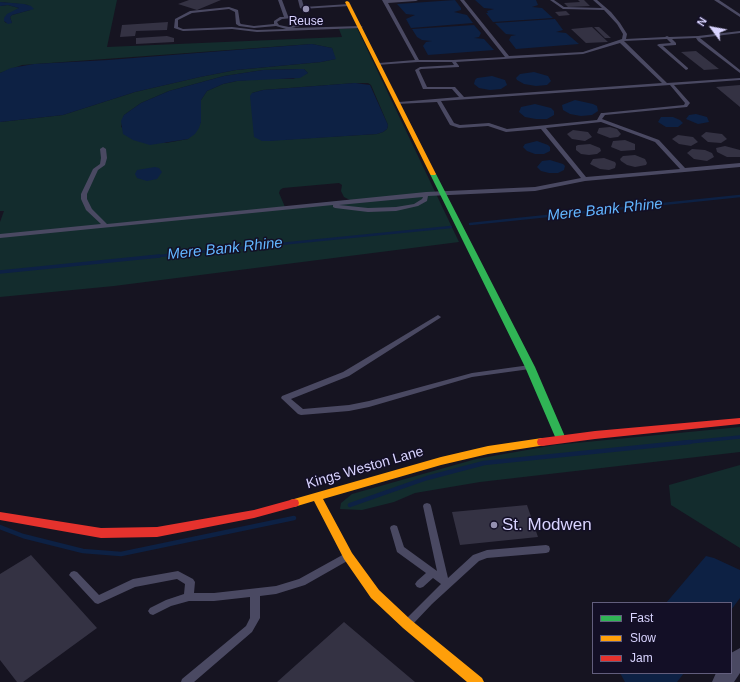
<!DOCTYPE html>
<style>
body{margin:0}
#map{position:relative;width:740px;height:682px;overflow:hidden;background:#161421;font-family:Arial,sans-serif}
canvas{display:block}
.legend{position:absolute;left:592px;top:602px;width:140px;height:72px;box-sizing:border-box;background:#130f26;border:1px solid #625e7d;margin:0;padding:5px 7px;list-style:none;font-size:12px;color:#d9d4ff}
.legend li{display:flex;align-items:center;gap:8px;height:20px}
.legend b{width:20px;border:1px solid #625e7d}
.north{position:absolute;left:692px;top:8px;width:40px;height:40px;-webkit-text-stroke:3px #130f26;paint-order:stroke;rotate:302deg;font-size:11px;font-weight:700;line-height:16px;text-align:center;color:#d9d4ff}
.north::after{content:'';display:block;margin:auto;width:14px;height:18px;background:#d9d4ff;clip-path:polygon(50% 0,100% 100%,50% 72%,0 100%)}
</style>
<div id="map">
<canvas width="740" height="682"></canvas>
<ul class="legend">
<li><b style="height:5px;background:#30b455"></b>Fast</li>
<li><b style="height:5px;background:#ff9f0a"></b>Slow</li>
<li><b style="height:5px;background:#e5322d"></b>Jam</li>
</ul>
<div class="north">N</div>
</div>
<script>
const ctx = document.querySelector('canvas').getContext('2d');
ctx.lineJoin = 'round';
function paint(path, color) { ctx.fillStyle = color; ctx.fill(path, 'evenodd'); }
const shape = rows => new Path2D(rows.map(r => 'M' + r).join(''));
function strokePath(path, color, width, dash) { ctx.strokeStyle = color; ctx.lineWidth = width; ctx.lineCap = dash ? 'butt' : 'round'; ctx.setLineDash(dash || []); ctx.stroke(path); }
function write(font, color, halo, rows, align = 'center') {
  ctx.font = font + ' Arial,sans-serif'; ctx.lineWidth = 3; ctx.setLineDash([]); ctx.textBaseline = 'middle'; ctx.strokeStyle = halo; ctx.fillStyle = color; for (const [text, x, y, turn = 0] of rows) {
    ctx.save(); ctx.translate(x, y); ctx.rotate((+turn || 0) * Math.PI / 180); ctx.textAlign = isNaN(turn) ? turn : align; if (halo) ctx.strokeText(text, 0, 0); ctx.fillText(text, 0, 0); ctx.restore();
  }
}
paint(shape([
 [0,0,117,0,107,47,342,37,339,29,357,28,459,242,114,286,0,297,0,222,4,211,0,211,0,122,63,115,135,92,200,77,236,70,321,62,335,59,332,48,312,44,22,65,0,73,0,6,8,5,19,8,4,21,6,23,12,23,10,17,12,15,30,10,28,5,0,2],
 [299,69,304,69,308,73,293,79,259,79,237,81,223,84,207,91,201,100,201,122,188,139,166,143,121,127,124,115,141,103,169,91,224,76,263,70],
 [355,83,368,83,371,85,388,125,387,129,383,132,377,134,262,141,252,93,263,90],
 [339,183,342,185,341,191,344,197,350,200,285,207,279,193,280,190,283,188],
 [740,427,740,452,480,482,415,493,394,502,362,510,340,509,341,503,352,494,476,459,555,445],
 [740,465,740,548,671,505,669,485]
]), '#132c2d');
paint(shape([
 [455,0,461,8,461,10,454,12,467,15,473,23,411,28,406,19,415,15,406,14,397,4],
 [475,0,536,0,538,5,532,7,542,8,553,18,493,22,486,13,488,13,487,11,494,9,484,8],
 [0,2,24,4,31,6,34,9,12,15,10,17,12,23,8,24,4,21,4,18,7,14,19,8,8,5,0,6],
 [555,19,563,30,556,32,566,33,579,44,516,49,509,40,511,36,516,35,506,34,495,23],
 [474,25,481,33,479,37,474,38,484,39,494,50,428,55,423,46,426,42,432,41,422,40,417,37,412,29],
 [312,44,332,48,336,59,321,62,236,70,200,77,135,92,63,115,0,122,0,73,11,68,34,64,108,60],
 [299,69,304,69,308,73,300,78,237,81,223,84,207,91,201,100,201,122,199,128,195,134,188,139,150,145,133,140,123,134,121,121,124,115,141,103,169,91,224,76,263,70],
 [534,72,548,76,551,81,547,85,536,86,524,84,517,80,516,78,520,74],
 [492,76,505,80,507,85,501,89,490,90,479,88,474,84,475,80,477,78],
 [355,83,370,85,388,125,387,129,383,132,377,134,270,141,262,141,254,137,250,96,252,93,263,90],
 [575,100,593,104,597,106,598,111,592,115,581,116,570,114,563,110,562,105],
 [535,104,551,108,554,111,554,115,547,119,536,119,525,117,519,112,521,107],
 [696,114,707,117,709,122,698,124,686,119,689,115],
 [661,117,673,117,680,120,683,123,678,127,666,127,658,122],
 [537,141,548,145,550,147,550,151,544,154,535,154,527,151,523,147,525,144],
 [550,160,563,164,565,166,564,170,558,173,549,173,541,171,537,167,542,161],
 [155,167,159,168,162,172,157,179,147,181,137,178,135,174,137,170],
 [706,556,714,558,740,570,740,598,731,610,731,603,666,603],
 [620,673,684,673,677,682,625,682]
]), '#0d2144');
strokePath(shape([
 [470,224,740,196],
 [149,257,451,227]
]), '#0d2144', 2.5);
strokePath(shape([
 [0,272,159,256],
 [680,443,740,437]
]), '#0d2144', 3.5);
strokePath(shape([
 [350,505,427,478,484,463,690,442],
 [0,527,23,536,83,551,121,554,294,518]
]), '#0d2144', 4.5);
paint(shape([
 [189,0,221,0,197,10,178,4],
 [578,0,584,0,590,6,568,7,564,3,580,2],
 [566,11,570,15,559,16,555,12],
 [168,22,167,30,136,31,135,36,120,37,122,25],
 [592,27,608,42,586,43,571,29],
 [594,27,599,27,611,38,605,38],
 [167,36,174,38,174,42,136,44,136,38],
 [696,51,719,69,704,70,681,52],
 [740,85,740,107,716,87],
 [610,127,617,129,621,134,618,137,610,138,597,133,599,128],
 [573,130,588,132,592,137,585,141,572,139,567,134],
 [706,132,722,134,727,139,721,143,708,142,701,136],
 [678,135,693,137,698,142,691,146,679,144,672,139],
 [625,140,635,144,635,150,621,151,611,147,613,141],
 [590,144,600,148,601,151,597,154,589,155,581,154,576,150,576,146,578,145],
 [725,146,740,150,740,157,727,157,717,152,716,148],
 [692,149,705,150,712,153,714,157,707,161,694,159,687,153],
 [635,155,645,159,647,163,646,165,635,167,627,165,621,161,620,159,623,156],
 [604,158,615,162,616,164,615,168,609,170,600,169,590,164,593,159],
 [527,505,538,537,460,545,452,512],
 [31,555,97,628,23,682,17,682,0,660,0,574],
 [344,622,415,682,277,682]
]), '#343243');
paint(shape([
 [278,0,282,0,288,16,293,16,304,20,304,25,292,28,361,26,363,27,361,28,257,32,232,29,183,31,174,28,175,19,190,11,229,7,238,10,240,23,241,24,254,26,274,24,274,21,280,17,284,17,278,0],
 [229,9,235,12,236,24,239,26,254,28,276,26,286,29,257,30,232,27,183,29,178,27,178,20,192,13,229,9],
 [293,18,300,21,301,23,289,27,279,25,277,22,282,19,293,18],
 [298,0,302,0,304,7,349,4,351,5,349,6,302,9,300,8,298,0],
 [382,0,418,0,416,1,388,3,419,60,453,60,505,57,460,0,464,0,509,56,583,52,622,39,623,34,617,24,604,10,563,9,550,0,554,0,564,7,602,8,593,0,597,0,611,12,620,23,627,34,626,39,665,37,667,36,669,37,698,36,740,31,740,33,700,38,740,70,740,73,698,41,696,38,672,39,676,43,676,45,663,46,688,68,688,69,686,70,657,45,659,44,671,43,667,39,624,41,667,83,740,78,740,80,674,85,690,103,687,107,605,115,602,119,659,140,685,168,740,163,740,167,585,181,535,191,428,196,427,201,418,206,396,211,368,212,335,208,333,207,333,205,0,238,0,234,101,224,86,210,81,199,81,194,93,169,100,164,101,158,100,149,103,147,106,149,107,158,105,165,98,170,87,194,87,199,92,209,107,224,426,192,535,187,581,178,541,129,506,132,488,126,459,128,450,125,437,102,397,104,397,103,399,102,459,97,452,89,423,89,415,70,420,67,454,65,452,62,418,62,377,65,377,64,379,63,415,60,382,0],
 [620,43,662,83,464,97,455,87,427,87,419,70,421,69,459,67,459,66,456,62,583,54,620,43],
 [670,85,685,103,684,105,603,113,601,113,597,120,507,129,489,123,460,125,454,123,441,101,670,85],
 [601,122,655,142,680,169,586,177,546,128,601,122],
 [423,197,422,199,414,204,396,207,368,208,339,205,423,197],
 [714,0,719,0,740,14,740,17,714,0],
 [438,315,441,317,440,318,349,376,291,399,303,409,349,405,369,401,472,373,530,365,534,367,530,369,472,377,369,407,349,411,301,415,298,414,281,398,282,396,343,372,438,315],
 [427,503,430,504,431,506,448,578,473,555,487,550,546,545,549,546,550,549,549,552,546,553,487,558,479,561,432,604,413,624,410,625,407,624,405,621,407,618,441,584,433,578,423,587,420,588,417,587,415,584,417,581,426,573,397,552,390,528,391,526,394,525,397,526,404,547,437,571,423,506,424,504,427,503],
 [346,553,349,554,351,557,349,560,305,585,276,594,260,596,260,618,252,632,194,682,181,682,182,679,246,626,250,618,250,597,214,601,189,601,171,606,153,615,150,614,148,611,150,608,166,600,184,594,185,584,177,579,135,587,98,604,95,603,69,575,71,572,74,571,77,572,99,595,133,579,178,571,193,579,195,582,194,593,214,593,276,586,299,579,346,553]
]), '#4a4962');
paint(shape([
 [740,648,740,673,734,682,712,682,716,673,731,673,731,653,740,648]
]), '#4a4962');
paint(shape([
 [433,172,436,174,535,367,566,439,565,442,557,442,556,439,525,367,430,174,433,172]
]), '#30b455');
paint(shape([
 [347,1,349,2,436,174,435,175,431,175,430,174,345,2,347,1],
 [542,438,546,439,547,442,546,445,488,454,441,465,323,499,352,553,379,590,411,620,482,678,484,682,467,682,403,628,371,598,344,559,314,501,294,507,290,506,289,503,290,500,294,499,441,457,488,446,542,438]
]), '#ff9f0a');
paint(shape([
 [740,418,740,424,595,439,542,446,538,445,537,442,538,439,542,438,595,431,740,418],
 [294,499,298,500,299,503,298,506,254,518,157,537,101,538,0,520,0,512,101,528,157,527,254,510,294,499]
]), '#e5322d');
for (const [x, y, r, color] of [
 [306,9,4,"#9591b1"],
 [494,525,4,"#9591b1"]
]) { const dot = new Path2D(); dot.arc(x, y, r, 0, 2 * Math.PI); ctx.fillStyle = color; ctx.fill(dot); strokePath(dot, '#130f26', 1.5); }
write('12px', '#d9d4ff', '#130f26', [
 ["Reuse",306,22]
]);
write('14px', '#d9d4ff', '#130f26', [
 ["Kings Weston Lane",365,468,-16]
]);
write('italic 15px', '#62b6ff', '#130f26', [
 ["Mere Bank Rhine",605,210,-6],
 ["Mere Bank Rhine",225,249,-6]
]);
write('17px', '#d9d4ff', '#130f26', [
 ["St. Modwen",502,525]
], 'left');
</script>
